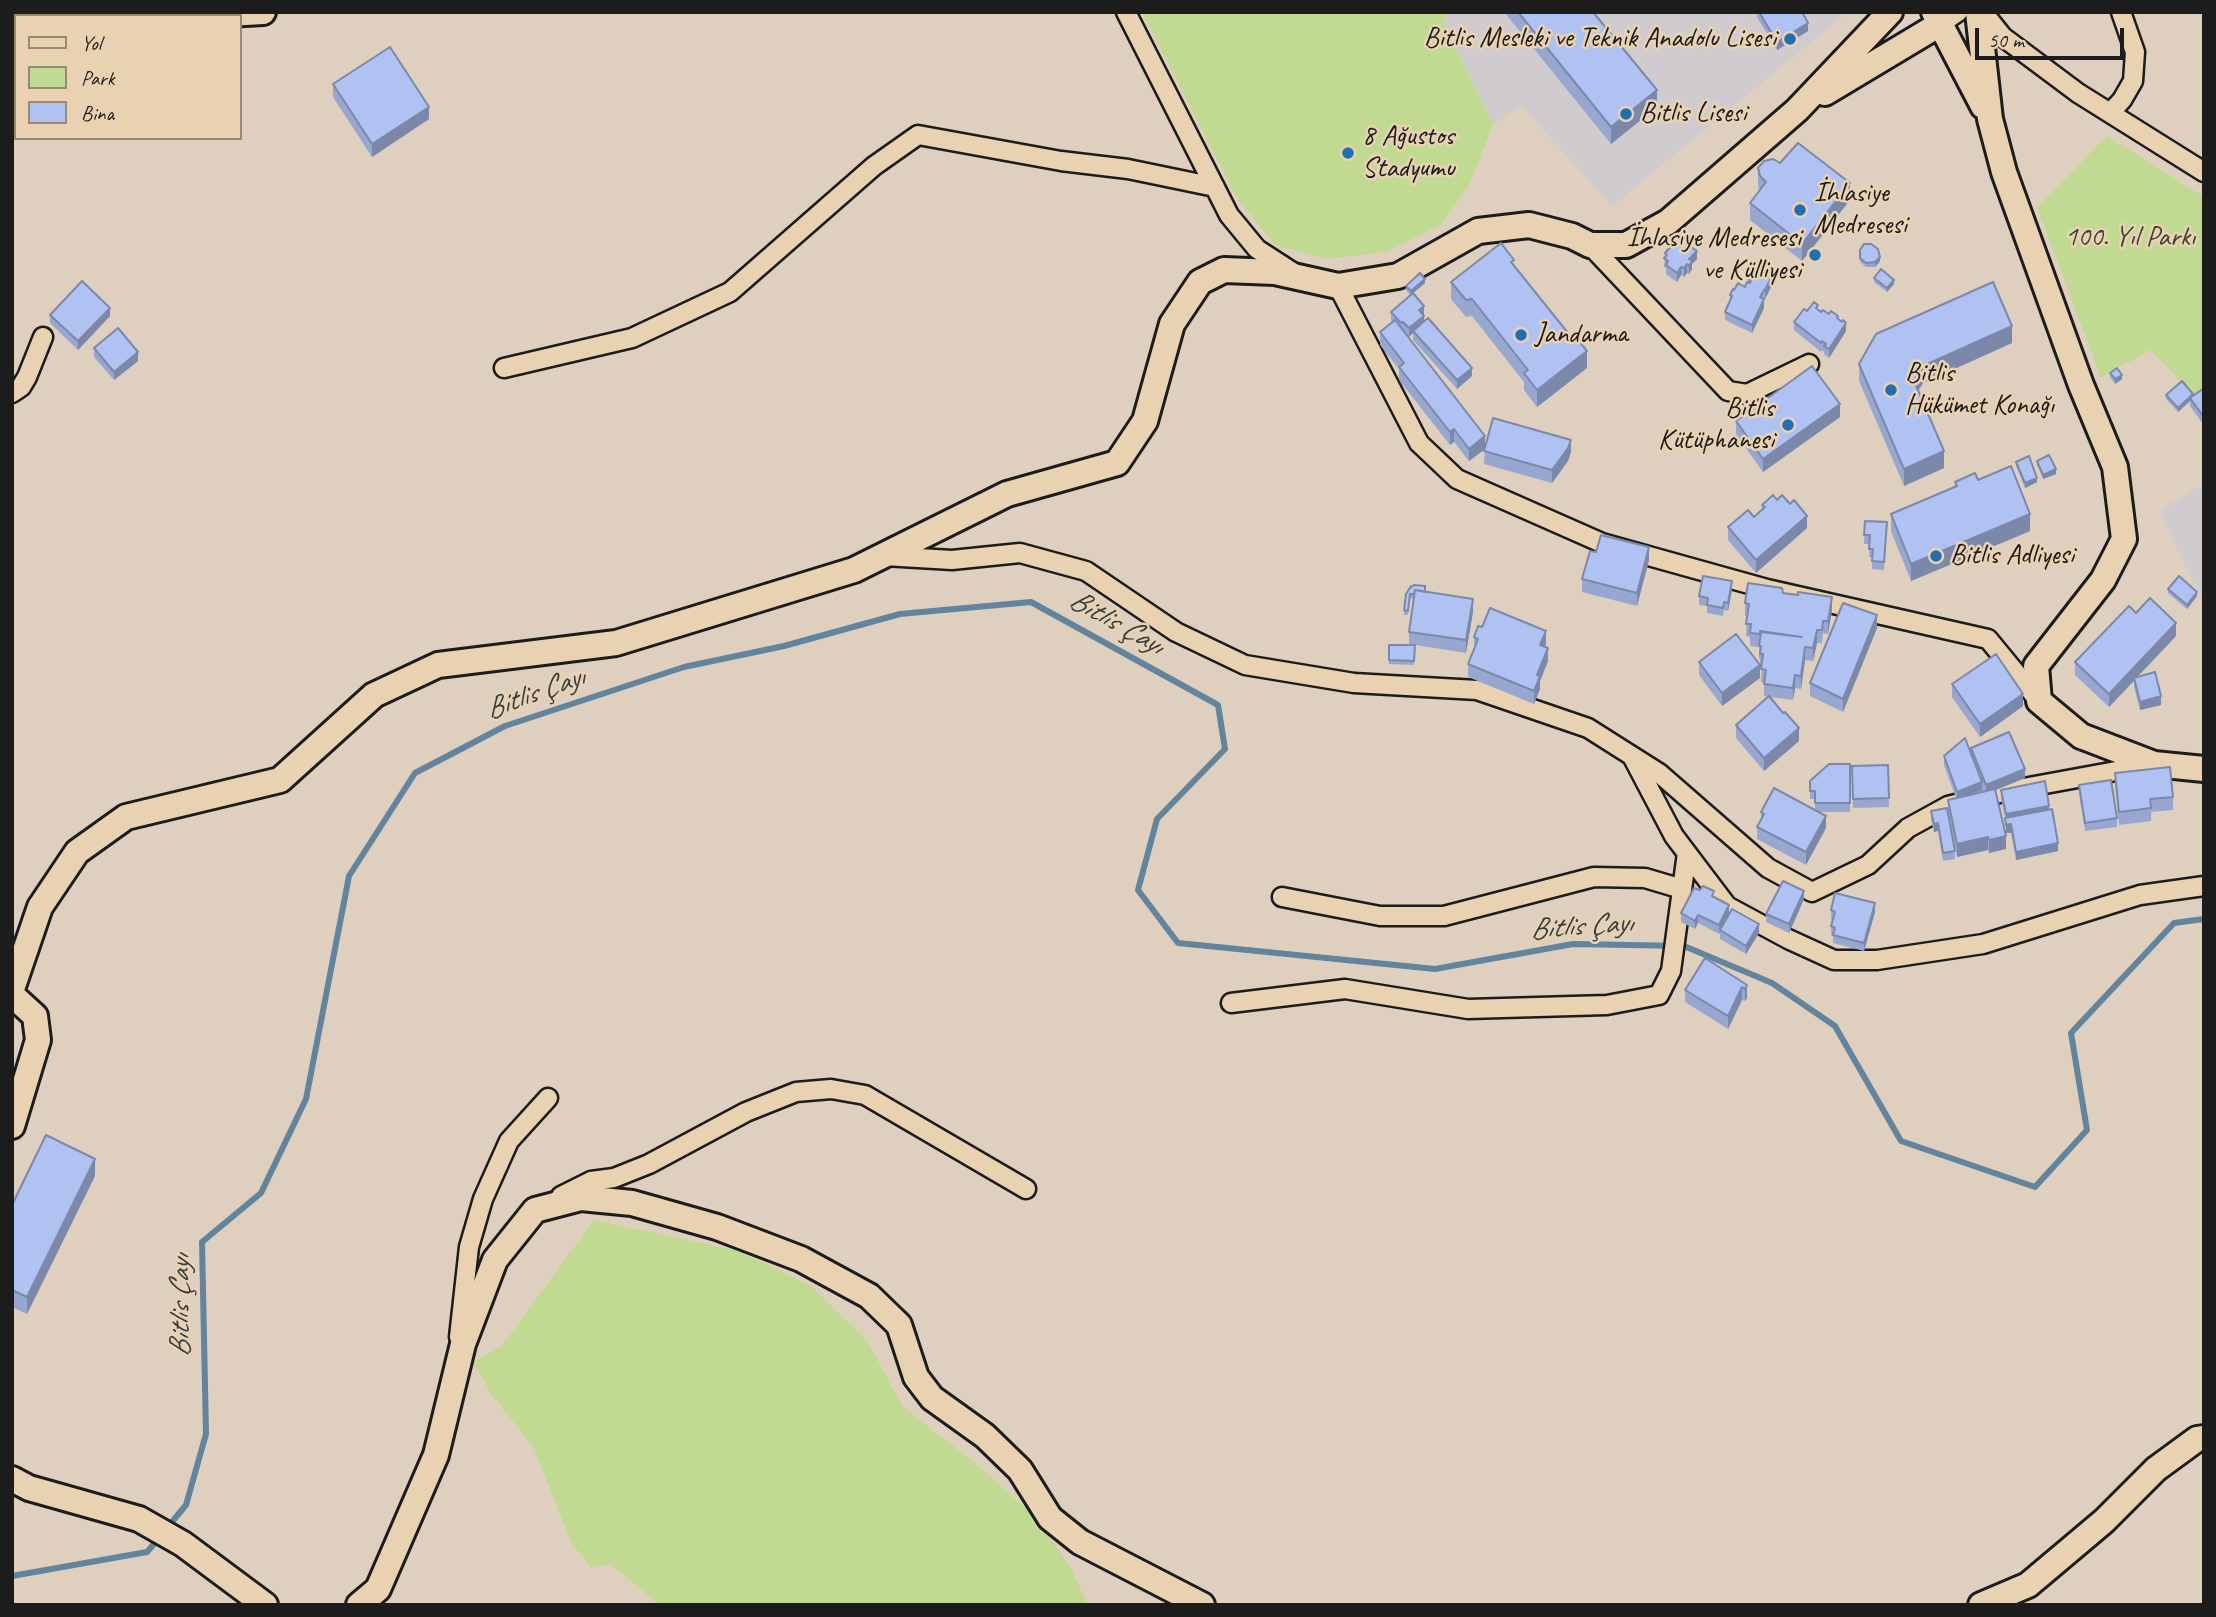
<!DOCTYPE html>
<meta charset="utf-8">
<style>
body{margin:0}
#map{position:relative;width:2216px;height:1617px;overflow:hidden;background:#decfbf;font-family:Caveat,sans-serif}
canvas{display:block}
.frame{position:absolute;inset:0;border:14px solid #1c1c1c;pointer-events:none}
.legend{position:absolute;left:14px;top:14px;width:228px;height:126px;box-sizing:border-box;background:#e9d2b2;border:2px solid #978976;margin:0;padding:9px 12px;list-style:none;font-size:21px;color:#1c1c1c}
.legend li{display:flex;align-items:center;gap:14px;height:35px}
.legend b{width:35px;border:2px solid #978976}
.scale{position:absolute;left:1975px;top:28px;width:149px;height:32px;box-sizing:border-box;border:4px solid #1c1c1c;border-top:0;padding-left:9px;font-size:21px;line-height:24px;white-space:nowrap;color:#1c1c1c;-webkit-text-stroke:5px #e9d2b2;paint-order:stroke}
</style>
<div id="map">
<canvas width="2216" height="1617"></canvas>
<div class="frame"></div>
<ul class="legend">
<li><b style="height:9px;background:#e9d2b2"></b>Yol</li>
<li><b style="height:19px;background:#c1da91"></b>Park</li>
<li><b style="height:19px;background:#b0c2f2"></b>Bina</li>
</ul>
<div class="scale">50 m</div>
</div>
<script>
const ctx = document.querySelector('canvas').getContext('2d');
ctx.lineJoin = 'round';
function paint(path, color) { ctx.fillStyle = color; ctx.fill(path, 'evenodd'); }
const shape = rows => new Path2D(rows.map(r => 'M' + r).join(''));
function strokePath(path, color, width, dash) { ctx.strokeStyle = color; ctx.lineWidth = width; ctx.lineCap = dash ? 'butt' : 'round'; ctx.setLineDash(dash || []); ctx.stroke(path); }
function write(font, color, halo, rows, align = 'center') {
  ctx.font = font + ' Caveat,sans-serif'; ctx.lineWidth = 5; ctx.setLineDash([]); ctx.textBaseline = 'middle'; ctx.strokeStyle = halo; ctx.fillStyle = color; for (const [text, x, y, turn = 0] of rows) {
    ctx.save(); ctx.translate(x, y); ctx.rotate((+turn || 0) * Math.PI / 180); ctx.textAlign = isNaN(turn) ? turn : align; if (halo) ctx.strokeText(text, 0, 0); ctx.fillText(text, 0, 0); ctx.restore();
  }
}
paint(shape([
 [1450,12,1848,12,1612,206,1521,105,1493,124,1443,21],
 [2204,484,2204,609,2201,598,2159,511]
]), '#d0cbce');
paint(shape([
 [1142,12,1450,12,1443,21,1493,124,1470,183,1442,224,1386,252,1326,259,1275,245,1238,200],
 [2107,136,2204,197,2204,298,2201,300,2204,305,2204,389,2195,395,2150,350,2101,378,2037,207],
 [594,1220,739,1251,811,1286,866,1339,903,1407,970,1459,1035,1516,1073,1572,1087,1605,660,1605,610,1564,591,1568,571,1542,534,1448,492,1395,473,1362,502,1346]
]), '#c1da91');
strokePath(shape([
 [166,1529,186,1505,206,1434,202,1242,261,1193,306,1099,349,876,415,773,505,726,684,667,784,646,900,614,1031,602,1218,705,1225,749,1157,819,1138,890,1178,943,1435,969,1573,944,1684,946,1772,983,1835,1026,1901,1141,2035,1187,2087,1130,2071,1033,2174,923,2204,919],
 [12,1576,147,1552,159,1538]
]), '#62849c', 6);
const street = shape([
 [1126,12,1229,215,1257,249,1294,273],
 [1983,12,2003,37,2078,93,2204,172],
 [1940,24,1958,12],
 [2110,113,2122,100,2133,81,2135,52,2121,12],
 [1590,245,1728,391,1747,394,1809,364],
 [1338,286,1419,443,1457,479,1602,543,1767,589,1988,639,2039,701],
 [504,368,632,338,730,292,874,166,918,135,1061,161,1128,169,1215,187],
 [12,393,21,387,27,377,43,337],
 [884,556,952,560,1020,553,1086,571,1176,632,1245,665,1354,683,1477,690,1588,728,1659,773,1768,868,1812,892,1868,865,1908,828,1948,806,2007,791,2154,764],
 [1633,758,1674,836,1727,906,1788,939,1834,960,1877,960,1983,944,2140,895,2204,886],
 [1282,897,1380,916,1444,916,1594,877,1645,878,1682,889],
 [1231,1003,1345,989,1468,1009,1607,1005,1659,995,1671,971,1687,853],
 [561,1196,591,1181,614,1178,649,1164,746,1112,796,1092,831,1089,865,1095,1026,1189],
 [459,1337,469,1247,483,1199,509,1141,548,1098]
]);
const secondary = shape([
 [86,12,100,16],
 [1934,12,1983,106],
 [1978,12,1990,119,2004,172,2081,385,2115,467,2124,539,2103,580,2036,666,2039,701,2081,736,2154,764,2204,769],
 [30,16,43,12],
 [193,16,263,12],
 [1825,93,1940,24],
 [12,989,40,907,77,852,126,817,280,780,374,695,438,665,616,643,854,570,1007,494,1117,463,1145,421,1172,324,1200,282,1224,270,1275,272,1338,286,1398,276,1478,231,1529,225,1572,236,1590,245,1626,245,1668,222,1797,110,1890,12],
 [12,995,35,1016,38,1040,12,1126],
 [12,1479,29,1488,139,1519,183,1544,265,1605],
 [359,1605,378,1589,436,1455,463,1344,495,1260,535,1210,581,1198,632,1203,717,1227,801,1259,869,1296,899,1325,916,1377,932,1398,985,1436,1020,1470,1050,1518,1080,1542,1202,1605],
 [1981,1605,2028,1585,2104,1521,2156,1469,2197,1439,2204,1438]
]);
strokePath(street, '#1c1c1c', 23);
strokePath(secondary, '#1c1c1c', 30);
strokePath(street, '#e9d2b2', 18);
strokePath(secondary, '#e9d2b2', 24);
paint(shape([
 [1504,12,1593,12,1657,107,1611,144],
 [1757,12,1802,12,1808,31,1777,50,1757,17],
 [333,84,429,119,372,157,333,97],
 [1780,163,1850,200,1802,261,1750,220,1750,203,1759,191,1758,185,1758,168],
 [1860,250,1880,261,1875,267,1866,267,1860,262],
 [1665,253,1697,259,1692,264,1692,269,1689,274,1687,273,1684,277,1681,275,1677,282,1666,274,1666,268,1664,267],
 [1514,265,1587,368,1537,407,1524,390,1524,382,1472,316,1466,317,1451,299,1451,282],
 [1874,278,1894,284,1887,292,1874,282],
 [1748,279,1771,287,1765,299,1763,299,1764,308,1752,333,1725,320,1725,312,1730,302,1730,295,1734,290,1745,287,1748,282],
 [1425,283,1413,293,1424,315,1424,322,1472,376,1457,389,1413,340,1413,333,1409,337,1403,331,1485,447,1571,452,1568,461,1552,483,1484,464,1485,449,1469,461,1454,442,1450,445,1399,380,1399,369,1380,345,1380,332,1392,322,1391,320,1391,312,1410,295,1406,290,1406,286],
 [1818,310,1838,319,1846,331,1829,358,1824,354,1824,352,1822,350,1821,352,1794,330,1794,322,1807,311],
 [50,315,110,316,78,350,50,323],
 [2012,343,1923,383,1918,391,1944,468,1904,486,1859,381,1859,364],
 [94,348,138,361,114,380,94,357],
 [2110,373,2122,379,2115,384,2110,377],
 [2204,388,2203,424,2190,406,2190,401,2178,412,2166,399,2166,395,2193,395],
 [1840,417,1763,472,1736,434,1736,421],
 [2037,461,2056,474,2043,479,2037,465],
 [2016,462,2037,482,2025,488,2016,466],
 [1978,480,2030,531,1911,581,1891,531,1891,514,1955,487,1955,482],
 [1762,505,1807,528,1756,573,1728,540,1728,527,1754,517,1762,510],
 [1865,521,1887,531,1884,570,1872,569,1872,557,1869,557,1870,544,1864,544],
 [1596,552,1649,560,1637,606,1582,592,1582,579],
 [1410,588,1425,592,1473,612,1466,653,1409,644,1409,632,1414,599,1410,598,1408,615,1404,615,1404,610],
 [2168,589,2197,596,2187,609,2168,593],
 [1732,590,1728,611,1724,610,1723,616,1707,613,1707,606,1699,605,1699,596],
 [1783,593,1832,610,1828,634,1823,633,1822,643,1817,643,1813,661,1805,660,1801,689,1795,688,1793,700,1770,697,1799,741,1764,771,1736,738,1736,725,1768,697,1764,696,1764,682,1761,682,1762,667,1760,667,1760,659,1759,659,1759,647,1750,646,1750,637,1746,636,1747,616,1745,616,1745,603],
 [2136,613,2176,636,2137,677,2161,705,2140,710,2134,687,2134,681,2109,707,2075,675,2075,662],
 [1482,627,1546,643,1545,647,1548,661,1540,681,1540,689,1534,704,1468,677,1468,664,1474,649,1474,637],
 [1877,628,1843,712,1810,696,1810,683],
 [1389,645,1415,645,1414,665,1389,664],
 [1699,662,1760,678,1722,706,1699,675],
 [1952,684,2023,706,1980,737,1952,697],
 [1971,748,2025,778,1996,790,2006,849,1989,853,1988,850,1957,857,1950,821,1955,851,1955,859,1943,861,1938,831,1934,832,1931,820,1931,811,1948,810,1948,800,1956,798,1944,765,1944,756,1971,751],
 [1850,764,1850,812,1819,812,1826,828,1806,865,1757,839,1757,827,1761,820,1761,812,1815,810,1815,799,1810,799,1810,781],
 [1888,765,1889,807,1853,808,1852,766],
 [2115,773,2173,797,2173,810,2151,812,2151,821,2119,825,2115,786],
 [2079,785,2117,818,2117,827,2085,831,2079,794],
 [2001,790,2049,809,2058,851,2016,860,2011,833,2006,833,2005,818,2001,798],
 [1714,897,1729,913,1759,933,1746,954,1720,939,1720,933,1719,934,1698,923,1695,929,1681,922,1681,913],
 [1804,899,1789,933,1766,922,1766,914],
 [1831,910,1875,912,1864,951,1833,943,1833,936,1831,935,1831,926,1833,920,1831,919],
 [1747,985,1747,998,1745,1001,1742,1000,1728,1029,1685,1002,1685,990],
 [95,1176,27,1314,12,1307,12,1205]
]), '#97a7d0');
paint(shape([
 [1808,23,1808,31,1777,50,1777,42],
 [1657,90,1657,107,1611,144,1611,127],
 [429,107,429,119,372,157,372,144],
 [1850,183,1850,200,1802,261,1802,244],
 [1697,251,1697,259,1692,264,1692,269,1689,274,1689,259],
 [1880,257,1880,261,1875,267,1875,262],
 [1687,264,1687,273,1684,277,1684,268],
 [1681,267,1681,275,1677,282,1677,273],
 [1771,278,1771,287,1765,299,1765,290],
 [1425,279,1425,283,1411,295,1411,291],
 [1894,280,1894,284,1887,292,1887,288],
 [1764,299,1764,308,1752,333,1752,325],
 [1424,306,1424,315,1419,319,1419,310],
 [110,308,110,316,78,350,78,341],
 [1424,316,1424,324,1413,331,1413,333,1409,337,1409,328],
 [1846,323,1846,331,1829,358,1829,349],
 [2012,326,2012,343,1923,383,1914,398,1914,381,1923,366],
 [1587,351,1587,368,1537,407,1537,390],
 [138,352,138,361,114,380,114,372],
 [1472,368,1472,376,1457,389,1457,380],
 [2122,375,2122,379,2115,384,2115,379],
 [2193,394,2193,398,2190,398,2190,401,2178,412,2178,408],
 [1840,404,1840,417,1763,472,1763,459],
 [1454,429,1454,442,1450,445,1450,432],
 [1485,436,1485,449,1469,461,1469,449],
 [1571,440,1571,452,1568,461,1552,483,1552,470],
 [1944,451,1944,468,1904,486,1904,469],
 [2056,469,2056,474,2043,479,2043,475],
 [2037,478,2037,482,2025,488,2025,483],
 [2030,514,2030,531,1911,581,1911,564],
 [1807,516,1807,528,1756,573,1756,560],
 [1649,547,1649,560,1637,606,1637,593],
 [1732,581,1732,590,1728,611,1728,603],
 [2197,592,2197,596,2187,609,2187,605],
 [1832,597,1832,610,1828,634,1828,621],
 [1473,599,1473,612,1466,653,1466,640],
 [1877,615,1877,628,1843,712,1843,699],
 [2176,623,2176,636,2109,707,2109,694],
 [1817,630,1817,643,1813,661,1813,648],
 [1546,631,1546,643,1540,658,1540,645],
 [1805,647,1805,660,1801,689,1801,676],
 [1548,648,1548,661,1540,681,1540,689,1534,704,1534,691,1537,675],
 [1760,665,1760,678,1722,706,1722,693],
 [1795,675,1795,688,1793,700,1793,688],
 [2023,694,2023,706,1980,737,1980,724],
 [2161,696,2161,705,2140,710,2140,702],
 [1799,728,1799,741,1764,771,1764,758],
 [2025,769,2025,778,1986,794,1986,785],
 [1982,782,1982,790,1957,800,1957,792],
 [2049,806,2049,814,2006,823,2006,814],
 [1826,816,1826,828,1806,865,1806,852],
 [1938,823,1938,831,1934,832,1934,824],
 [2011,824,2011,833,2006,833,2006,825],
 [2006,836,2006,849,1989,853,1989,840],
 [1988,837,1988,850,1957,857,1957,844],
 [2058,843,2058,851,2016,860,2016,852],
 [1804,891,1804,899,1789,933,1789,924],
 [1875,903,1875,912,1864,951,1864,943],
 [1729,905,1729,914,1720,930,1719,934,1719,925],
 [1698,915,1698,923,1695,929,1695,921],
 [1759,924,1759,933,1746,954,1746,946],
 [1747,985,1747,998,1745,1001,1745,989],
 [1742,987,1742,1000,1728,1029,1728,1016],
 [95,1159,95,1176,27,1314,27,1297]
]), '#7b88a9');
const building = shape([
 [1518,12,1593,12,1657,90,1611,127,1518,12],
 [1759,12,1802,12,1808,23,1777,42,1759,12],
 [390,47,429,107,372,144,333,84,390,47],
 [1798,143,1850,183,1802,244,1750,203,1766,182,1760,176,1758,168,1764,161,1773,159,1780,163,1798,143],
 [1678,238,1697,251,1689,259,1692,261,1689,266,1687,264,1684,268,1681,267,1677,273,1666,265,1668,261,1664,258,1667,255,1665,253,1678,238],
 [1501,243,1514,260,1511,262,1572,338,1574,335,1587,351,1537,390,1524,373,1528,370,1472,299,1466,300,1451,282,1501,243],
 [1864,244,1871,244,1878,249,1880,257,1875,262,1866,263,1860,258,1860,250,1864,244],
 [1881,269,1894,280,1887,288,1874,278,1881,269],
 [1755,270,1771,278,1765,290,1764,290,1760,297,1764,299,1752,325,1725,312,1732,296,1730,295,1733,289,1734,290,1738,283,1745,287,1747,282,1750,283,1751,280,1748,279,1755,270],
 [1420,273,1425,279,1411,291,1406,286,1420,273],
 [82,281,110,308,78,341,50,315,82,281],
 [1993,282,2012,326,1923,366,1914,381,1944,451,1904,469,1859,364,1876,334,1993,282],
 [1413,293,1424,306,1419,310,1424,316,1409,328,1403,322,1401,323,1391,312,1413,293],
 [1814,302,1818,305,1816,308,1821,312,1823,310,1829,314,1831,311,1838,316,1837,318,1842,322,1843,320,1846,323,1829,349,1824,346,1826,344,1822,341,1821,343,1794,322,1804,309,1807,311,1814,302],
 [1428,318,1472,368,1457,380,1413,331,1428,318],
 [1395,320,1485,436,1469,449,1454,429,1450,432,1399,367,1404,363,1380,332,1395,320],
 [118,328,138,352,114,372,94,348,118,328],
 [1812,366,1840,404,1763,459,1736,421,1812,366],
 [2117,368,2122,375,2115,379,2110,373,2117,368],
 [2182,381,2193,394,2178,408,2166,395,2182,381],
 [2204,388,2204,415,2203,416,2190,398,2204,388],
 [1493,418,1571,440,1568,448,1552,470,1484,451,1493,418],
 [2049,455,2056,469,2043,475,2037,461,2049,455],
 [2029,456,2037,478,2025,483,2016,462,2029,456],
 [2011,466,2030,514,1911,564,1891,514,1957,486,1955,482,1975,473,1978,480,2011,466],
 [1773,495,1777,500,1782,495,1790,504,1794,500,1807,516,1756,560,1728,527,1748,510,1754,517,1765,507,1762,505,1773,495],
 [1865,521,1887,522,1884,562,1872,561,1873,549,1869,549,1870,535,1864,535,1865,521],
 [1601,535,1649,547,1637,593,1582,579,1590,551,1596,552,1601,535],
 [1703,576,1732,581,1728,603,1724,602,1723,608,1707,605,1708,598,1699,596,1703,576],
 [2179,576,2197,592,2187,605,2168,589,2179,576],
 [1748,583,1782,588,1783,593,1798,595,1798,592,1832,597,1828,621,1823,621,1822,630,1817,630,1813,648,1805,647,1801,676,1795,675,1793,688,1764,684,1766,670,1761,669,1763,654,1760,654,1761,646,1759,646,1761,632,1802,637,1760,631,1760,634,1750,633,1751,624,1746,624,1749,604,1745,603,1748,583],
 [1414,585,1425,586,1425,592,1415,590,1414,594,1410,594,1408,611,1404,610,1406,594,1411,586,1410,588,1414,585],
 [1415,590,1473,599,1466,640,1409,632,1415,590],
 [2150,598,2176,623,2109,694,2075,662,2129,606,2136,613,2150,598],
 [1843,603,1877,615,1843,699,1810,683,1843,603],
 [1490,608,1546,631,1540,645,1548,648,1537,675,1540,676,1534,691,1468,664,1478,639,1474,637,1478,626,1482,627,1490,608],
 [1736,634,1760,665,1722,693,1699,662,1736,634],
 [1389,645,1415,645,1414,661,1389,660,1389,645],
 [1996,654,2023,694,1980,724,1952,684,1996,654],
 [2155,672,2161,696,2140,702,2134,678,2155,672],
 [1769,696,1783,713,1785,712,1799,728,1764,758,1736,725,1769,696],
 [2009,732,2025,769,1986,785,1971,748,2009,732],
 [1965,738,1982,782,1957,792,1944,756,1965,738],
 [1829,764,1850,764,1850,803,1815,803,1815,791,1810,791,1810,781,1829,764],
 [1888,765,1889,798,1853,799,1852,766,1888,765],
 [2170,767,2173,797,2150,799,2151,808,2119,812,2115,773,2170,767],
 [2111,780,2117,818,2085,823,2079,785,2111,780],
 [2045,781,2049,806,2006,814,2001,790,2045,781],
 [1774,788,1826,816,1806,852,1757,827,1764,814,1761,812,1774,788],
 [1995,789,2006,836,1989,840,1988,837,1957,844,1948,800,1995,789],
 [1947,808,1955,851,1943,853,1938,823,1934,824,1931,811,1947,808],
 [2052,809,2058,843,2016,852,2011,824,2006,825,2005,818,2052,809],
 [1783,881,1804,891,1789,924,1766,914,1783,881],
 [1703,886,1714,891,1712,896,1729,905,1719,925,1698,915,1695,921,1681,913,1694,888,1700,890,1703,886],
 [1835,893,1875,903,1864,943,1833,935,1835,928,1831,926,1835,912,1831,910,1835,893],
 [1732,909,1759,924,1746,946,1720,930,1732,909],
 [1705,958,1747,985,1745,989,1742,987,1728,1016,1685,990,1705,958],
 [46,1135,95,1159,27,1297,12,1290,12,1205,46,1135]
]);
paint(building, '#b0c2f2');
strokePath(building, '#7b88a9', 2);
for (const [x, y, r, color] of [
 [1790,39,7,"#1f6fb2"],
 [1626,114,7,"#1f6fb2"],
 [1348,153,7,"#1f6fb2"],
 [1800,210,7,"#1f6fb2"],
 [1815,255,7,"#1f6fb2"],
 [1521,335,7,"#1f6fb2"],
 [1891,390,7,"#1f6fb2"],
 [1788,425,7,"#1f6fb2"],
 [1936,556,7,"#1f6fb2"]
]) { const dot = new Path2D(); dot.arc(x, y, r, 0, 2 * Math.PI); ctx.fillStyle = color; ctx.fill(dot); strokePath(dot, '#e9d2b2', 2.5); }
write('28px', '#1c1c1c', '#e9d2b2', [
 ["Bitlis Mesleki ve Teknik Anadolu Lisesi",1776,39,"right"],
 ["Bitlis Lisesi",1640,114],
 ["8 Ağustos",1362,137],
 ["Stadyumu",1362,169],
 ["İhlasiye",1814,194],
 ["Medresesi",1814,226],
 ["İhlasiye Medresesi",1801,239,"right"],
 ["ve Külliyesi",1801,271,"right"],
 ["Jandarma",1535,335],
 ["Bitlis",1905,374],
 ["Hükümet Konağı",1905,406],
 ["Bitlis",1774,409,"right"],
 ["Kütüphanesi",1774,441,"right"],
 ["Bitlis Adliyesi",1950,556]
], 'left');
write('28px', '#3d4233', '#e9d2b2', [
 ["100. Yıl Parkı",2130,238]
]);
write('italic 30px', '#333f47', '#e9d2b2', [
 ["Bitlis Çayı",1116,623,29],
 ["Bitlis Çayı",535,694,-20],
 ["Bitlis Çayı",1581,927,-4],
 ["Bitlis Çayı",181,1306,-90]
]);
</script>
